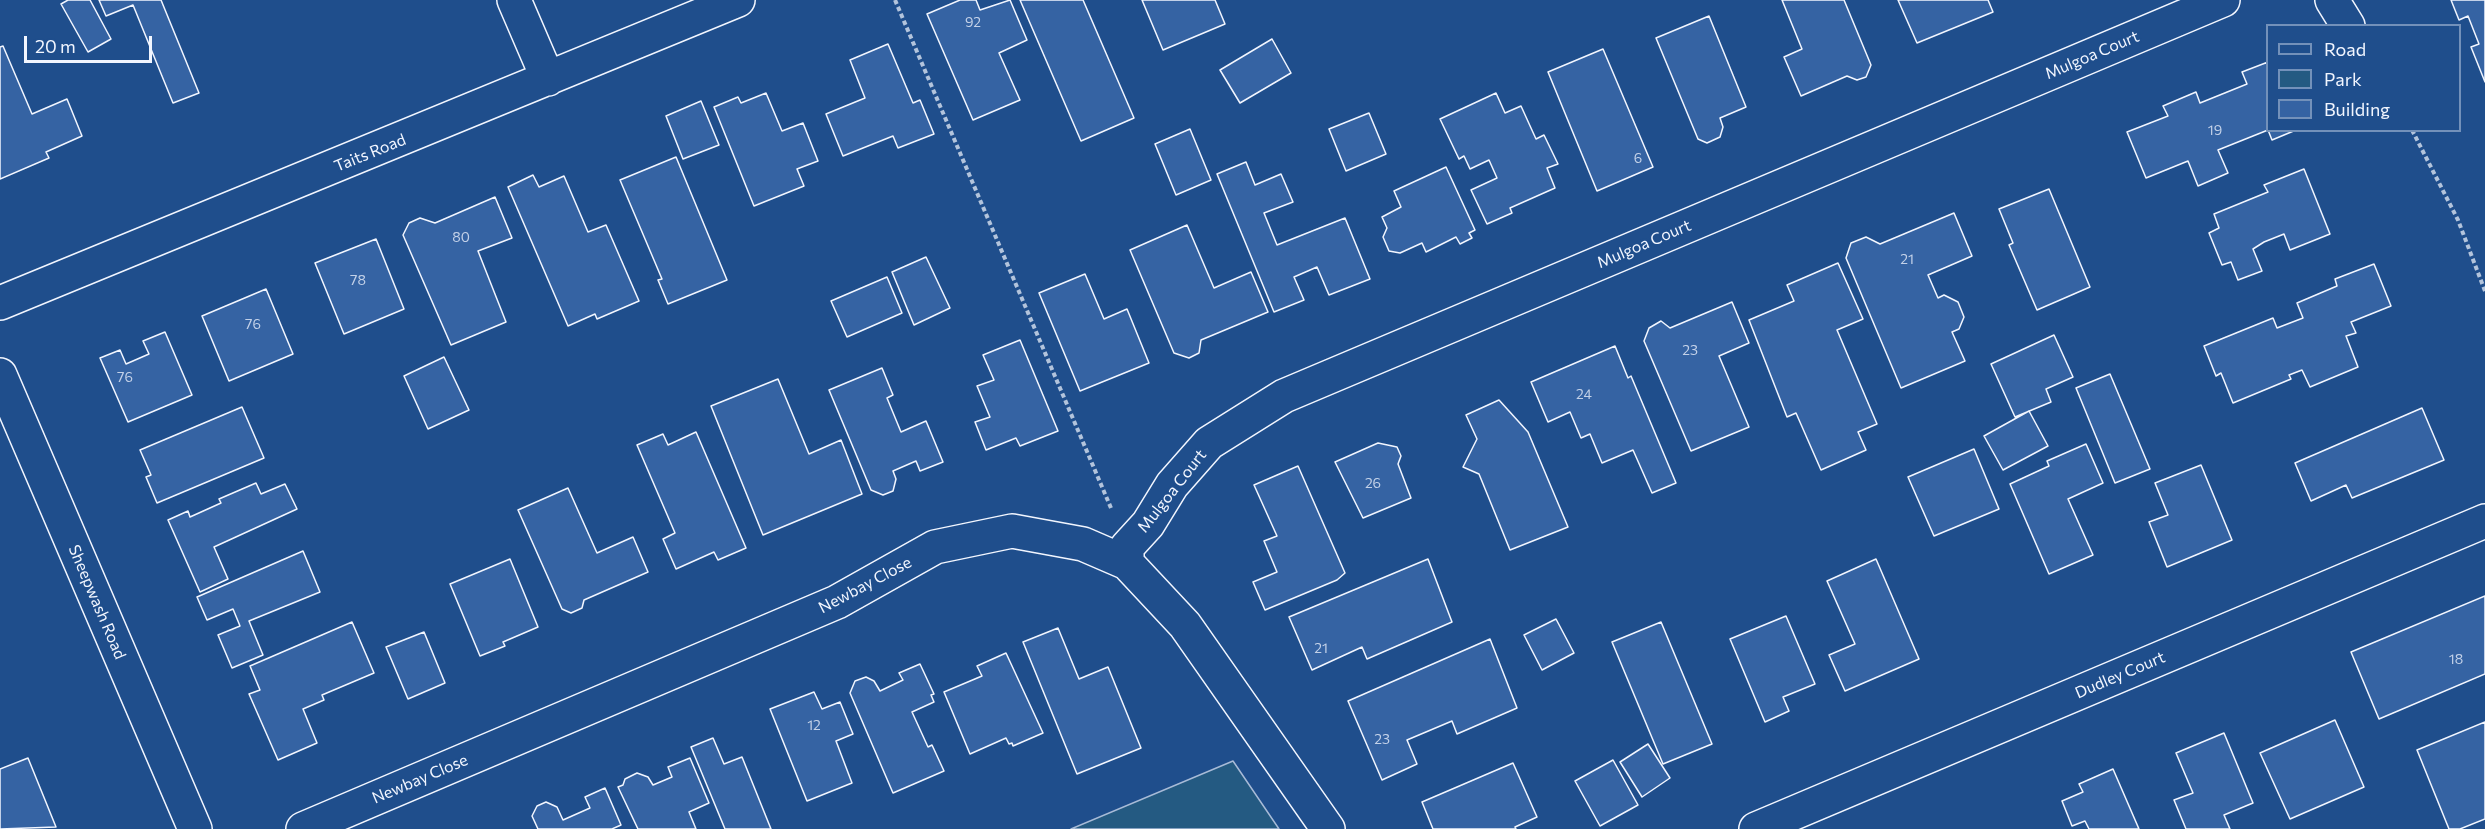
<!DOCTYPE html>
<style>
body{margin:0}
#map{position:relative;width:2485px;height:829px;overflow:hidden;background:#1f4e8c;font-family:Commissioner,sans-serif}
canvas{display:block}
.legend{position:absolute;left:2266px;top:24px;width:195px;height:108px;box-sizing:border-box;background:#1f4e8c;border:2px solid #7391ba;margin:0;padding:8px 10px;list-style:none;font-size:18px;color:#f2f6ff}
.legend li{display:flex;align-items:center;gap:12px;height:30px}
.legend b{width:30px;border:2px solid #7391ba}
.scale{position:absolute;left:24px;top:36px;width:128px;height:27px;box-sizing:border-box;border:3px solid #f2f6ff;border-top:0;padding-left:8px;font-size:18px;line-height:21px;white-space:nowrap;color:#f2f6ff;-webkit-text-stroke:4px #1f4e8c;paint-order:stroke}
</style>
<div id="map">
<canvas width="2485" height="829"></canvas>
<ul class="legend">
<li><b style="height:8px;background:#1f4e8c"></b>Road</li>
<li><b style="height:16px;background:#245a82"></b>Park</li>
<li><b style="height:16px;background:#3563a3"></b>Building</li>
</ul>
<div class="scale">20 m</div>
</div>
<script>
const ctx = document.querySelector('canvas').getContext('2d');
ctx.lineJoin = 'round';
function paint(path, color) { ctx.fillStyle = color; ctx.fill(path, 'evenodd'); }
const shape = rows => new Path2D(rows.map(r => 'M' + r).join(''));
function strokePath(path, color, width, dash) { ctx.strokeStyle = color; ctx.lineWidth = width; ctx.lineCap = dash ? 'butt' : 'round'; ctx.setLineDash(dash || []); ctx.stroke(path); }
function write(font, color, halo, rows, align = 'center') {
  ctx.font = font + ' Commissioner,sans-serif'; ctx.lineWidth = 4.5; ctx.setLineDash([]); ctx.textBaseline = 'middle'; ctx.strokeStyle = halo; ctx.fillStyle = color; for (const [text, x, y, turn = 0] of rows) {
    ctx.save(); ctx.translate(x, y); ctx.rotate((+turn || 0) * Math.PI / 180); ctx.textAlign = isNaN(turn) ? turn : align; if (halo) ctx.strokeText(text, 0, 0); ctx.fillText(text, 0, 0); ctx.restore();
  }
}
const green = shape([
 [1233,761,1279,829,1071,829,1233,761]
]);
paint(green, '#245a82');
strokePath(green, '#a8bbd7', 1.5);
const building = shape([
 [68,0,90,0,111,39,88,52,61,4,68,0],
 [99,0,161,0,199,93,173,103,133,5,106,16,99,0],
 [960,0,976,0,980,10,1010,0,1027,40,999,53,1020,100,973,120,927,14,960,0],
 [1020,0,1083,0,1134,118,1081,141,1020,0],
 [1142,0,1215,0,1225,24,1163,50,1142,0],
 [1782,0,1844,0,1871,65,1866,77,1857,80,1847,76,1801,96,1784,57,1802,49,1782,0],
 [1898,0,1988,0,1993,12,1917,43,1898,0],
 [2451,0,2485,0,2485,82,2471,47,2479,44,2468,16,2459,20,2451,0],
 [1709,16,1746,107,1720,118,1723,127,1720,137,1707,143,1698,139,1656,38,1709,16],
 [1272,39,1291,73,1240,103,1220,70,1272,39],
 [888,44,913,103,920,100,934,134,898,148,893,136,843,156,826,114,865,98,850,60,888,44],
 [3,46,32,114,67,99,82,136,46,152,49,158,0,179,0,47,3,46],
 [1603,49,1653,167,1597,191,1548,72,1603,49],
 [2268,62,2268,130,2218,150,2228,173,2198,186,2188,161,2146,178,2127,132,2168,116,2163,106,2196,92,2200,103,2247,84,2242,72,2268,62],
 [766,93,782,131,803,123,818,161,797,169,804,186,754,206,714,107,738,97,741,103,766,93],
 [1496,93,1505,113,1521,106,1536,139,1544,135,1558,164,1547,168,1555,188,1510,208,1512,213,1487,224,1471,190,1497,178,1489,160,1470,169,1464,156,1459,159,1440,119,1496,93],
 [701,101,719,145,683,159,666,116,701,101],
 [1369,113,1386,154,1346,171,1329,129,1369,113],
 [1190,129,1211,180,1176,195,1155,144,1190,129],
 [2268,130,2296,130,2272,140,2268,130],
 [676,157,727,280,668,304,658,280,662,279,620,180,676,157],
 [1246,162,1255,185,1281,174,1293,202,1264,213,1277,245,1345,218,1370,279,1329,295,1317,267,1294,277,1304,300,1274,312,1217,174,1246,162],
 [1446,167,1475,230,1469,233,1472,238,1460,244,1456,237,1426,252,1422,243,1400,253,1389,251,1383,237,1387,228,1382,217,1401,207,1394,191,1446,167],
 [2304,169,2330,234,2290,250,2284,234,2264,242,2253,249,2262,271,2238,280,2231,262,2222,265,2209,233,2219,228,2214,214,2268,192,2264,185,2304,169],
 [533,175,539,187,564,176,588,232,606,225,639,301,597,319,595,314,568,326,508,187,533,175],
 [2049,189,2090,287,2037,310,2009,245,2013,243,1999,209,2049,189],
 [495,197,512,238,478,251,506,322,451,345,403,235,409,223,420,218,435,223,495,197],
 [1954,213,1972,256,1928,275,1938,298,1944,295,1958,302,1964,317,1959,329,1952,332,1965,361,1901,388,1846,258,1851,243,1866,237,1880,244,1954,213],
 [1187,225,1214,288,1251,272,1268,312,1201,340,1199,353,1189,358,1174,353,1130,250,1187,225],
 [376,239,404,309,344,334,315,263,376,239],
 [926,257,950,308,914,325,892,272,926,257],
 [1838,263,1863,319,1837,330,1877,424,1858,432,1866,450,1821,470,1796,413,1787,417,1749,320,1794,301,1787,285,1838,263],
 [2374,264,2391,306,2351,322,2356,333,2346,336,2358,367,2310,387,2302,370,2289,375,2291,379,2233,403,2221,373,2216,376,2204,346,2273,318,2277,328,2303,318,2297,303,2337,286,2335,279,2374,264],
 [1085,274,1104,319,1127,309,1149,363,1080,391,1039,293,1085,274],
 [887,277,902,313,847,337,831,301,887,277],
 [266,289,293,354,229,381,202,316,266,289],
 [1732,302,1749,343,1719,356,1749,427,1691,451,1644,341,1649,328,1661,321,1670,328,1732,302],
 [165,332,192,395,128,422,100,358,120,350,126,364,149,354,143,341,165,332],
 [2054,335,2073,377,2046,389,2051,402,2015,417,1991,364,2054,335],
 [1020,340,1058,431,1020,446,1016,438,986,450,975,422,990,417,977,386,994,380,983,355,1020,340],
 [1615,346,1628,378,1631,376,1676,483,1652,493,1633,450,1602,463,1590,434,1581,438,1570,412,1548,422,1531,382,1615,346],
 [444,357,469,410,428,429,404,376,444,357],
 [882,368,893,395,887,398,901,432,926,421,943,462,920,471,916,461,893,471,896,479,893,491,883,495,871,490,829,390,882,368],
 [2110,374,2150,469,2115,483,2076,388,2110,374],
 [778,379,809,454,841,440,862,494,763,535,711,406,778,379],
 [1499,400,1528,432,1568,527,1510,550,1479,474,1463,467,1477,439,1466,415,1499,400],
 [242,407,264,458,157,503,146,477,151,475,140,450,242,407],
 [2422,408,2444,460,2352,498,2346,485,2311,501,2295,463,2422,408],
 [2029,411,2048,446,2003,470,1984,436,2029,411],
 [696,432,746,548,718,560,714,552,676,569,663,539,675,533,637,445,663,434,668,445,696,432],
 [1378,443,1397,447,1401,456,1398,464,1411,498,1363,518,1335,462,1378,443],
 [2086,444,2103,483,2068,499,2093,555,2049,574,2010,484,2049,466,2047,461,2086,444],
 [1974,449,1999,509,1934,536,1908,477,1974,449],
 [2201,465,2232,540,2167,567,2149,522,2168,515,2155,483,2201,465],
 [1298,466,1345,573,1337,580,1265,610,1253,582,1277,572,1264,541,1277,536,1254,485,1298,466],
 [256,483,261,494,285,484,297,509,214,547,228,579,200,592,168,520,188,511,190,517,221,503,219,499,256,483],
 [568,488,597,553,633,537,648,572,584,600,582,608,571,613,562,609,518,510,568,488],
 [303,551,320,592,249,621,263,655,232,668,218,635,240,626,233,609,207,620,197,597,303,551],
 [510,559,538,627,503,642,505,646,480,656,450,584,510,559],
 [1428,559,1452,622,1367,659,1362,647,1312,670,1289,617,1428,559],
 [1876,559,1919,659,1845,691,1829,655,1855,644,1827,581,1876,559],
 [2485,596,2485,674,2379,719,2351,652,2485,596],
 [1786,616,1815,684,1783,697,1789,711,1765,722,1730,639,1786,616],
 [1556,619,1574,653,1542,670,1524,635,1556,619],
 [352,622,374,673,322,695,324,700,303,709,317,743,278,760,249,694,260,690,250,666,352,622],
 [1661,622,1712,744,1663,764,1612,642,1661,622],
 [1058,628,1079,679,1108,667,1141,748,1077,774,1023,642,1058,628],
 [424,632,445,683,408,699,386,647,424,632],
 [1490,639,1517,708,1457,734,1452,721,1407,740,1417,764,1382,780,1348,701,1490,639],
 [1006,653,1043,733,1013,746,1012,743,1009,744,1006,738,970,754,944,692,982,676,977,666,1006,653],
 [920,664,934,694,931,695,934,702,912,712,928,747,932,745,944,771,893,793,850,693,855,681,866,677,874,681,880,691,903,680,899,673,920,664],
 [814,692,822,709,840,702,853,734,836,741,852,783,807,801,770,709,814,692],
 [2335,720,2364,787,2290,819,2260,753,2335,720],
 [2485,722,2485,819,2460,829,2449,829,2417,750,2485,722],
 [2224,733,2253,803,2224,815,2230,829,2186,829,2174,800,2193,793,2176,753,2224,733],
 [713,738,724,764,742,757,771,829,725,829,691,747,713,738],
 [1648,744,1670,778,1642,797,1620,762,1648,744],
 [28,758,56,827,0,829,0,769,28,758],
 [690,758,709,803,689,812,696,829,638,829,618,787,623,785,625,779,637,773,648,777,653,785,672,777,668,767,690,758],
 [1613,760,1638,805,1600,826,1575,781,1613,760],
 [1513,763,1537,817,1515,827,1516,829,1433,829,1422,802,1513,763],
 [2113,769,2139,829,2089,829,2085,821,2072,826,2062,801,2083,792,2079,784,2113,769],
 [605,788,621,825,612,829,538,829,532,816,537,806,546,802,557,807,563,820,590,808,585,797,605,788]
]);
paint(building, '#3563a3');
strokePath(building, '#f2f6ff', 1.5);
const minor = shape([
 [514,0,548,79],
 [2332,0,2348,26],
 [0,303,738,0],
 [0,375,195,829],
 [1127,563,1127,547,1148,524,1172,485,1209,443,1284,396,2223,0],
 [303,829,837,602,935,547,1012,531,1083,544,1127,563,1185,625,1328,829],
 [1756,829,2485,521]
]);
strokePath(minor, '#f2f6ff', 36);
strokePath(shape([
 [895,0,1111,508],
 [2412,130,2458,220,2485,291]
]), '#b3c4dc', 4, [4.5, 3]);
strokePath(minor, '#1f4e8c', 33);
write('14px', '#c3d1e8', null, [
 ["92",973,22],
 ["19",2215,130],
 ["6",1638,158],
 ["80",461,237],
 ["21",1907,259],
 ["78",358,280],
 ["76",253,324],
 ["23",1690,350],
 ["76",125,377],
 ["24",1584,394],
 ["26",1373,483],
 ["21",1321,648],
 ["18",2456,659],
 ["12",814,725],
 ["23",1382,739]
]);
write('16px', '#f2f6ff', '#1f4e8c', [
 ["Mulgoa Court",2092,55,-23],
 ["Taits Road",370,153,-22],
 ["Mulgoa Court",1644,244,-23],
 ["Mulgoa Court",1172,491,-52],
 ["Newbay Close",865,585,-28],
 ["Sheepwash Road",97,602,67],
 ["Dudley Court",2120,675,-23],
 ["Newbay Close",420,779,-23]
]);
</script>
